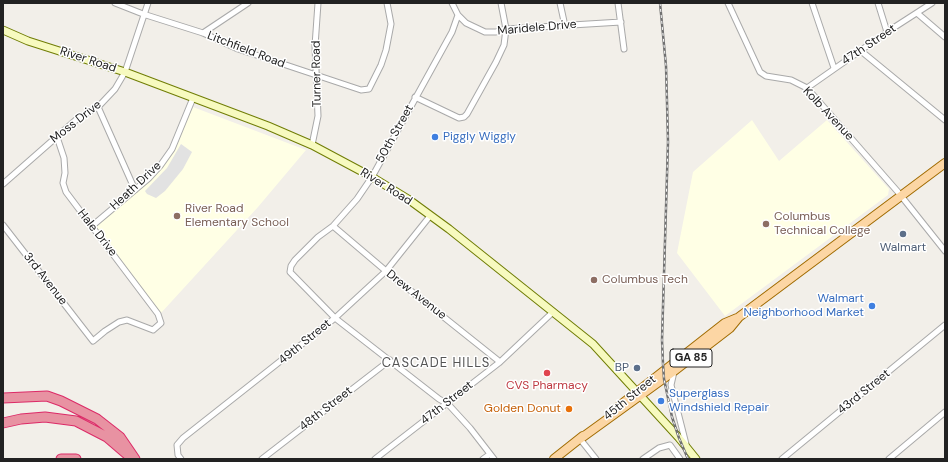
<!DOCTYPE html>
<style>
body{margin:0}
#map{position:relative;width:948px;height:462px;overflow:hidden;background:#f2efe9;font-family:"DM Sans",sans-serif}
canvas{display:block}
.frame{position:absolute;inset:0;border:4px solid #222;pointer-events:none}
</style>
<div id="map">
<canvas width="948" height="462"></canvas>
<div class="frame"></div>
</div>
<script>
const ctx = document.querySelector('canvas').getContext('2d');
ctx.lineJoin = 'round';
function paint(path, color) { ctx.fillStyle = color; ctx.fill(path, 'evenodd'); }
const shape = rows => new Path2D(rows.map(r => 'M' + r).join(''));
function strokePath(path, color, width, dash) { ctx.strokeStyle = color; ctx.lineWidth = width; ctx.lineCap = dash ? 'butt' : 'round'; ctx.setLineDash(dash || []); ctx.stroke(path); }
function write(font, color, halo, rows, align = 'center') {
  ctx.font = font + ' "DM Sans",sans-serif'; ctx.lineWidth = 3; ctx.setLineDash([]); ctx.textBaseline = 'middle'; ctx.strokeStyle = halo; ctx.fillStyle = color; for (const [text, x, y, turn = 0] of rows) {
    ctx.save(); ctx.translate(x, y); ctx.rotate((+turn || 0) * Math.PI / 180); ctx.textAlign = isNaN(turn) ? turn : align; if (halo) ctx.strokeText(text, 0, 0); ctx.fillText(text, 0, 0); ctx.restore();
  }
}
paint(shape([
 [193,107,306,150,258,207,161,313,94,226,150,179,174,149],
 [752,120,779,161,827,120,889,189,888,195,725,316,677,253,693,172]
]), '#ffffe5');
paint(shape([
 [181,144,192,152,183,169,165,191,156,198,147,194,145,191,167,168]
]), '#e2e2e2');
const minor = shape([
 [115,3,143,14,203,33,238,49,361,90,369,89,381,65,386,50,391,24,387,3],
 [452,3,458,15,466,23,485,32,496,32,506,29,621,22],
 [560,3,565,26],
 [618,3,624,49],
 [728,3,760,72,766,76,791,80,807,88,898,192,945,251],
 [812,3,834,68],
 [878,3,887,32],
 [917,13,945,37],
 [458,15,452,32,372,177,357,199,333,226,318,237,295,260,291,266,290,272,335,318,439,399,448,404,470,428,494,459],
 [203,33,248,3],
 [861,51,945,120],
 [807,88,887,32,932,3],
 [415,97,459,118,464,117,467,114,496,62,504,45,506,29,501,3],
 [98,107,135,190],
 [312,145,318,116,315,46,318,3],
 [3,184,77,119,98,107,115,89,125,72,148,3],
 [3,225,93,341,105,331,119,322,127,320,153,330,161,323,158,314,66,192,63,183,65,173,64,158,57,137],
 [92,226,149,178,160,166,172,149,193,98],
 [333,226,386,271,500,362],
 [674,372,671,385,686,444],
 [580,439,596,459],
 [181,459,178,455,177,445,183,438,335,318,386,271,430,216],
 [262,459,390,360],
 [375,459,500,362,553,312],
 [483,459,490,454],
 [643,459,659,448,670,445,680,459],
 [782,459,945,325],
 [889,459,945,412]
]);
const secondary = shape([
 [3,30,28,41,125,72,268,126,312,145,372,177,408,199,449,229,593,344,679,438,696,459]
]);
const primary = shape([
 [618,407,725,323,737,318],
 [580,439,674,371,730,328,739,317,945,163],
 [554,459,583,436]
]);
const motorway = shape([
 [3,398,47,396,61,401,97,419,120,437,135,459],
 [3,423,21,419,45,417,76,421,107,437,128,455],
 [61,459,76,459]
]);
strokePath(minor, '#a9a9a9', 7);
strokePath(secondary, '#707d05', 9);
strokePath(primary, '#a06b00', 10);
strokePath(motorway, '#dc2a67', 11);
strokePath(minor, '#fff', 5);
strokePath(secondary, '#f7fabf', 7);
strokePath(primary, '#fcd6a4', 8);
strokePath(motorway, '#e892a2', 9);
const rail = shape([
 [660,3,666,66,667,102,668,142,662,340,663,364,664,379,672,417,679,438,688,459]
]);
strokePath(rail, '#707070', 2.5);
strokePath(rail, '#fff', 1, [3]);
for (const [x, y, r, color] of [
 [435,137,4,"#3f7fe0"],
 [177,216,4,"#8d6e63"],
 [766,224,4,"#8d6e63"],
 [903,234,4,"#5c6f8a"],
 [594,280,4,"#8d6e63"],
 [872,306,4,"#3f7fe0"],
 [637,368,4,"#5c6f8a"],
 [547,373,4,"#e0444e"],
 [661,401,4,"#3f7fe0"],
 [569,409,4,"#e8710a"]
]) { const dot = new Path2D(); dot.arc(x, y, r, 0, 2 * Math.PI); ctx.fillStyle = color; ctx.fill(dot); strokePath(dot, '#fff', 1.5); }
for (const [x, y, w] of [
 [691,358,42]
]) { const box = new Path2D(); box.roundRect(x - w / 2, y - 9, w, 18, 3); ctx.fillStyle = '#fff'; ctx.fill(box); strokePath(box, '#222', 1); }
write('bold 11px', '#222', null, [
 ["GA 85",691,358]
]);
write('12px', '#222', '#fff', [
 ["Maridele Drive",537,28,-5],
 ["47th Street",869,45,-34],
 ["Litchfield Road",246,50,21],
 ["River Road",88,60,18],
 ["Turner Road",317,74,-91],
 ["Kolb Avenue",828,114,47],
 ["Moss Drive",76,122,-38],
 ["50th Street",395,134,-61],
 ["Heath Drive",136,186,-43],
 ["River Road",386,187,32],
 ["Hale Drive",97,233,52],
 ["3rd Avenue",45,279,52],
 ["Drew Avenue",416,295,38],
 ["49th Street",305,342,-39],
 ["43rd Street",864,392,-39],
 ["45th Street",630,398,-39],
 ["47th Street",447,403,-38],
 ["48th Street",326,409,-38]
]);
write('12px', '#366cbe', '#fff', [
 ["Piggly Wiggly",443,137],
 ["Walmart",864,299,"right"],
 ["Neighborhood Market",864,313,"right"],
 ["Superglass",669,394],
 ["Windshield Repair",669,408]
], 'left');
write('12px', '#785e54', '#fff', [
 ["River Road",185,209],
 ["Elementary School",185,223],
 ["Columbus",774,217],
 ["Technical College",774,231],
 ["Columbus Tech",602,280]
], 'left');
write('12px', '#4e5e75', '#fff', [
 ["Walmart",903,248],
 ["BP",629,368,"right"]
]);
write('12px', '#be3a42', '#fff', [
 ["CVS Pharmacy",547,386]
]);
write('12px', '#c56008', '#fff', [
 ["Golden Donut",561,409]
], 'right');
ctx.letterSpacing = '1px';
write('13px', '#555', '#fff', [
 ["CASCADE HILLS",436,364]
]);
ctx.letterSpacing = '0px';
</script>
